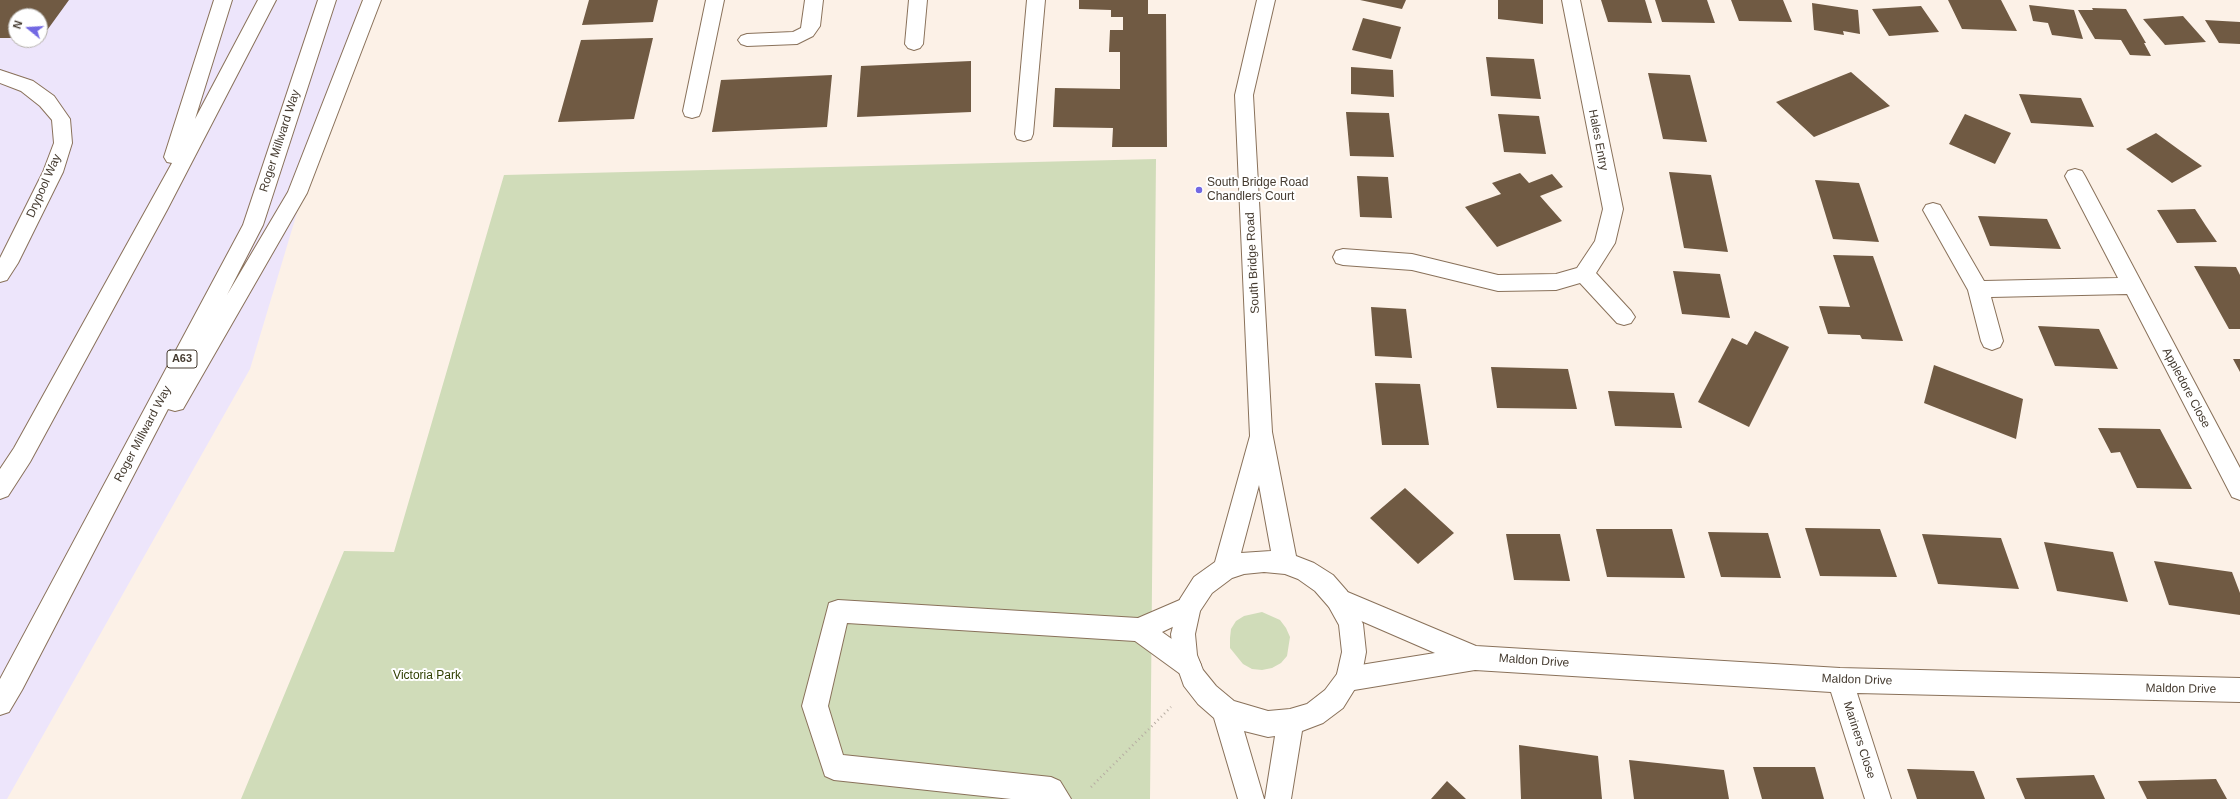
<!DOCTYPE html>
<style>
body{margin:0}
#map{position:relative;width:2240px;height:799px;overflow:hidden;background:#fcf1e7;font-family:Arial,sans-serif}
canvas{display:block}
.north{position:absolute;left:8px;top:8px;width:40px;height:40px;box-sizing:border-box;background:#fff;border:1px solid #b5b1ac;border-radius:50%;rotate:288deg;font-size:11px;font-weight:700;line-height:16px;text-align:center;color:#453b30}
.north::after{content:'';display:block;margin:auto;width:14px;height:18px;background:#7268e3;clip-path:polygon(50% 0,100% 100%,50% 72%,0 100%)}
</style>
<div id="map">
<canvas width="2240" height="799"></canvas>
<div class="north">N</div>
</div>
<script>
const ctx = document.querySelector('canvas').getContext('2d');
ctx.lineJoin = 'round';
function paint(path, color) { ctx.fillStyle = color; ctx.fill(path, 'evenodd'); }
const shape = rows => new Path2D(rows.map(r => 'M' + r).join(''));
function strokePath(path, color, width, dash) { ctx.strokeStyle = color; ctx.lineWidth = width; ctx.lineCap = dash ? 'butt' : 'round'; ctx.setLineDash(dash || []); ctx.stroke(path); }
function write(font, color, halo, rows, align = 'center') {
  ctx.font = font + ' Arial,sans-serif'; ctx.lineWidth = 4; ctx.setLineDash([]); ctx.textBaseline = 'middle'; ctx.strokeStyle = halo; ctx.fillStyle = color; for (const [text, x, y, turn = 0] of rows) {
    ctx.save(); ctx.translate(x, y); ctx.rotate((+turn || 0) * Math.PI / 180); ctx.textAlign = isNaN(turn) ? turn : align; if (halo) ctx.strokeText(text, 0, 0); ctx.fillText(text, 0, 0); ctx.restore();
  }
}
paint(shape([
 [0,0,361,0,250,369,7,799,0,799],
 [16,16,40,16,40,40,16,40]
]), '#ede5fb');
paint(shape([
 [1156,159,1150,799,241,799,344,551,394,552,504,175],
 [1262,612,1280,620,1286,628,1290,637,1287,656,1281,663,1272,668,1262,670,1252,669,1243,664,1230,648,1230,638,1231,629,1236,621,1244,616]
]), '#d0dcb9');
paint(shape([
 [0,0,69,0,40,40,40,16,16,16,16,38,0,38],
 [589,0,658,0,653,22,582,25],
 [1079,0,1148,0,1148,14,1166,14,1167,147,1112,147,1113,128,1053,127,1055,88,1120,89,1120,52,1109,52,1110,30,1123,30,1123,17,1111,17,1111,10,1079,9],
 [1360,0,1406,0,1402,9],
 [1498,0,1543,0,1543,24,1498,19],
 [1601,0,1645,0,1652,23,1608,22],
 [1655,0,1707,0,1715,23,1662,22],
 [1731,0,1783,0,1792,22,1739,21],
 [1948,0,2001,0,2017,31,1962,29],
 [1812,3,1858,10,1860,34,1843,31,1844,35,1814,30],
 [2029,5,2074,10,2083,39,2052,35,2048,23,2033,21],
 [1921,6,1939,32,1889,36,1872,9],
 [2092,8,2126,9,2146,43,2144,43,2151,56,2130,55,2121,40,2095,39,2078,10,2093,10],
 [2183,16,2206,42,2165,45,2143,19],
 [1363,18,1401,27,1391,59,1352,50],
 [2205,20,2240,22,2240,44,2219,43],
 [653,38,634,119,558,122,581,40],
 [1486,57,1534,59,1541,99,1491,96],
 [971,61,971,112,857,117,861,66],
 [1351,67,1393,70,1394,97,1351,94],
 [1851,72,1890,106,1814,137,1776,102],
 [1648,73,1690,75,1707,142,1663,139],
 [832,75,827,127,712,132,721,80],
 [2019,94,2081,98,2094,127,2031,123],
 [1346,112,1389,113,1394,157,1350,156],
 [1498,114,1539,116,1546,154,1504,152],
 [1965,114,2011,133,1995,164,1949,144],
 [2156,133,2178,149,2202,166,2172,183,2126,149],
 [1669,172,1711,175,1728,252,1684,248],
 [1520,173,1529,183,1552,174,1563,187,1540,196,1562,221,1497,247,1465,207,1501,194,1492,183],
 [1357,176,1388,177,1392,218,1360,217],
 [1815,180,1859,183,1879,242,1833,239],
 [2195,209,2206,226,2217,242,2177,243,2157,210],
 [1978,216,2047,219,2061,249,1990,246],
 [1833,255,1873,256,1903,341,1862,339,1860,335,1828,334,1819,306,1850,307],
 [2194,266,2236,267,2240,275,2240,329,2229,329],
 [1673,271,1720,274,1730,318,1682,314],
 [1371,307,1406,309,1412,358,1375,356],
 [2038,326,2099,329,2118,369,2055,366],
 [1755,331,1789,347,1749,427,1698,402,1732,338,1747,345],
 [2233,359,2240,359,2240,372],
 [1934,365,2023,399,2016,439,1924,403],
 [1491,367,1568,369,1577,409,1497,408],
 [1375,383,1420,384,1429,445,1382,445],
 [1608,391,1674,393,1682,428,1615,426],
 [2098,428,2160,429,2192,489,2137,488,2120,452,2111,453],
 [1405,488,1454,533,1418,564,1370,518],
 [1805,528,1880,529,1897,577,1820,576],
 [1596,529,1672,529,1685,578,1607,577],
 [1708,532,1768,533,1781,578,1721,577],
 [1506,534,1560,534,1570,581,1514,580],
 [1922,534,2001,538,2019,589,1938,584],
 [2044,542,2113,552,2128,602,2057,591],
 [2154,561,2232,572,2240,593,2240,615,2169,605],
 [1519,745,1598,756,1602,799,1521,799],
 [1629,760,1724,770,1729,799,1634,799],
 [1753,767,1815,767,1824,799,1762,799],
 [1907,769,1974,771,1985,799,1917,799],
 [2094,775,2105,799,2025,799,2016,778],
 [2216,779,2227,799,2147,799,2138,781],
 [1447,781,1466,799,1431,799]
]), '#705a43');
const lane = shape([
 [706,0,724,0,701,111,699,116,692,118,685,116,683,111,706,0],
 [805,0,823,0,820,26,813,36,797,44,747,46,741,44,738,40,741,36,747,34,793,32,801,28,805,0],
 [909,0,927,0,923,44,920,48,914,50,908,48,905,44,909,0],
 [1027,0,1045,0,1033,134,1031,139,1024,141,1017,139,1015,134,1027,0],
 [1189,596,1198,599,1201,607,1198,615,1162,632,1197,657,1201,665,1197,673,1188,677,1179,673,1135,641,847,623,828,706,843,755,1051,777,1060,781,1071,799,1011,799,834,780,825,776,802,706,829,603,838,600,1138,618,1189,596]
]);
const street = shape([
 [1562,0,1580,0,1623,209,1615,243,1596,273,1631,311,1635,317,1631,323,1624,325,1617,323,1580,283,1556,290,1498,291,1412,270,1343,265,1336,263,1333,257,1336,251,1343,249,1412,254,1498,275,1556,274,1577,268,1595,241,1603,209,1562,0],
 [0,70,33,81,54,96,70,119,72,143,63,172,18,263,7,280,0,282,0,258,43,172,54,143,52,120,40,106,21,91,0,83,0,70],
 [2075,169,2082,171,2085,176,2240,468,2240,500,2232,497,2127,294,1991,297,2003,341,2000,347,1992,350,1984,347,1981,341,1968,290,1923,210,1926,205,1933,203,1940,205,1984,281,2118,278,2065,176,2068,171,2075,169],
 [1338,588,1476,646,1840,668,2240,678,2240,702,1857,693,1891,799,1865,799,1831,692,1475,670,1348,691,1339,688,1335,679,1339,670,1348,667,1435,653,1329,607,1326,599,1329,591,1338,588]
]);
const secondary = shape([
 [1257,0,1275,0,1253,95,1272,432,1296,556,1314,563,1333,575,1347,591,1363,624,1366,652,1361,679,1343,708,1323,723,1302,731,1291,799,1265,799,1275,736,1268,737,1244,731,1264,799,1238,799,1214,718,1198,704,1184,686,1173,655,1171,634,1180,599,1194,577,1215,562,1250,436,1235,95,1257,0],
 [1259,485,1271,551,1241,553,1259,485],
 [1264,572,1285,574,1298,579,1315,591,1329,607,1339,625,1342,652,1337,674,1325,690,1307,704,1290,709,1268,711,1234,701,1216,686,1203,670,1197,655,1195,634,1200,611,1212,593,1232,578,1244,574,1264,572]
]);
const highway = shape([
 [214,0,232,0,195,119,258,0,276,0,167,210,30,462,8,496,0,499,0,469,14,448,172,163,167,162,164,157,214,0],
 [318,0,336,0,263,225,227,295,288,192,363,0,381,0,307,193,183,409,175,411,168,409,22,690,9,712,0,715,0,679,243,225,318,0]
]);
strokePath(lane, '#89715a', 2);
strokePath(street, '#89715a', 2);
strokePath(secondary, '#89715a', 2);
strokePath(highway, '#89715a', 2);
strokePath(shape([
 [1091,787,1171,707]
]), '#b7ada2', 2.5, [1, 3.5]);
paint(lane, '#fff');
paint(street, '#fff');
paint(secondary, '#fff');
paint(highway, '#fff');
for (const [x, y, r, color] of [
 [1199,190,4,"#7268e3"]
]) { const dot = new Path2D(); dot.arc(x, y, r, 0, 2 * Math.PI); ctx.fillStyle = color; ctx.fill(dot); strokePath(dot, '#fff', 1.5); }
for (const [x, y, w] of [
 [182,359,30]
]) { const box = new Path2D(); box.roundRect(x - w / 2, y - 9, w, 18, 3); ctx.fillStyle = '#fff'; ctx.fill(box); strokePath(box, '#453b30', 1); }
write('bold 11px', '#453b30', null, [
 ["A63",182,359]
]);
write('12px', '#453b30', '#fff', [
 ["Hales Entry",1598,140,79],
 ["Roger Millward Way",280,141,-72],
 ["Drypool Way",44,186,-66],
 ["South Bridge Road",1253,263,-93],
 ["Appledore Close",2186,388,62],
 ["Roger Millward Way",143,434,-62],
 ["Maldon Drive",1534,661,4],
 ["Maldon Drive",1857,680,2],
 ["Maldon Drive",2181,689,1],
 ["Mariners Close",1859,740,72]
]);
write('12px', '#453b30', '#fff', [
 ["South Bridge Road",1207,183],
 ["Chandlers Court",1207,197]
], 'left');
write('12px', '#303f02', '#fff', [
 ["Victoria Park",427,676]
]);
</script>
